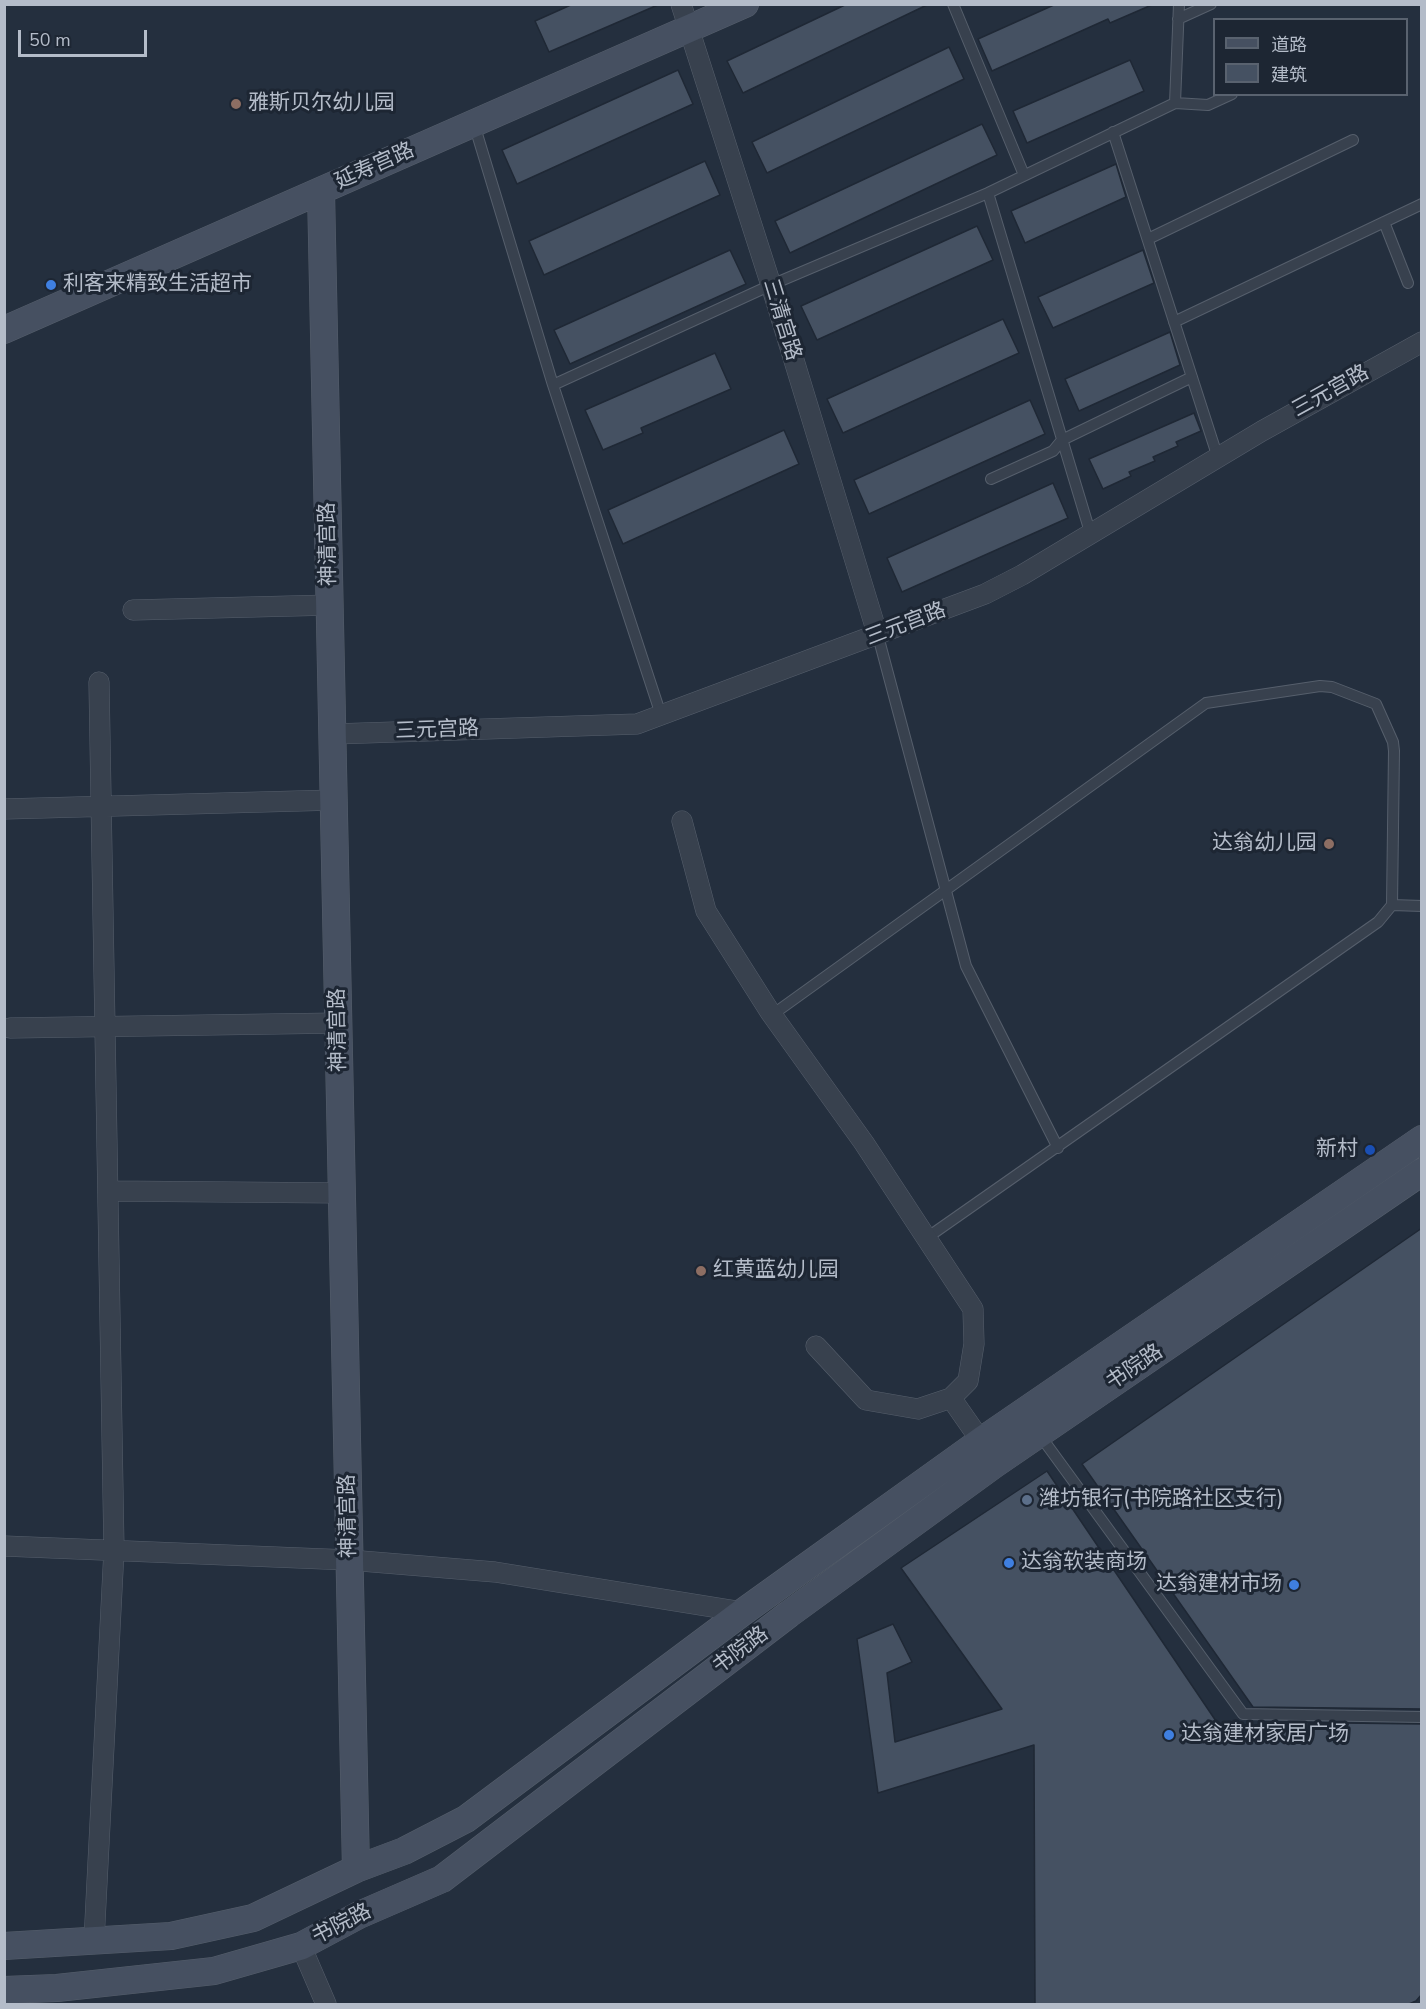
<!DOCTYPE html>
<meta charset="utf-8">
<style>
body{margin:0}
#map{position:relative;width:1426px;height:2009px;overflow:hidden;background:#242f3e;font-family:"Nunito Sans","Noto Sans SC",sans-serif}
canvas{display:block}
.frame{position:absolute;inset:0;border:6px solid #b4bcc9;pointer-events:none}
.legend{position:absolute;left:1213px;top:18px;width:195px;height:78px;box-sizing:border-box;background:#1d2633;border:2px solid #59626f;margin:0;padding:8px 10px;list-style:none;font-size:18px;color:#b4bcc9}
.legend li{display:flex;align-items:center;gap:12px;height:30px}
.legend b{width:30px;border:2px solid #59626f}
.scale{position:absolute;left:18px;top:30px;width:129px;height:27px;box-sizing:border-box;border:3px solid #b4bcc9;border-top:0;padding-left:8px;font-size:18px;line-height:21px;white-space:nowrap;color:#b4bcc9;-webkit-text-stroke:4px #1d2633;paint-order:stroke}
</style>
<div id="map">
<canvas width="1426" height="2009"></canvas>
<div class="frame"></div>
<ul class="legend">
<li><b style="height:8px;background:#465061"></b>道路</li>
<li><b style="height:16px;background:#455162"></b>建筑</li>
</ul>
<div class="scale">50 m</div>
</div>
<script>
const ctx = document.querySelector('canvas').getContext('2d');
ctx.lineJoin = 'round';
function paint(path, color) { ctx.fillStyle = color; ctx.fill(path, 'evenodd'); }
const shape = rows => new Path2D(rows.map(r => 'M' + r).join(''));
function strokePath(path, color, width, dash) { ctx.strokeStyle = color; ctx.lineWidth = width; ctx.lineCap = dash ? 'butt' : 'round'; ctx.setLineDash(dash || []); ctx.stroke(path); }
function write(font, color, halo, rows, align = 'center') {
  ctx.font = font + ' "Nunito Sans","Noto Sans SC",sans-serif'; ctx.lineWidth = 6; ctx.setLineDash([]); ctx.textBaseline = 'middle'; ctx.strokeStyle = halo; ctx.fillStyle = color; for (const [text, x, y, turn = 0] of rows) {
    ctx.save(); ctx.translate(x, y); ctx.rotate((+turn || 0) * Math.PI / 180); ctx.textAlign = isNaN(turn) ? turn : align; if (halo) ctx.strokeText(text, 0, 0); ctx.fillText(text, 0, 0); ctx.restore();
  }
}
const building = shape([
 [573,4,660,4,549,52,535,21,573,4],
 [847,4,929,4,743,93,727,61,847,4],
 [1056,4,1154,4,1110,23,1108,19,992,71,978,39,1056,4],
 [949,47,964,79,767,173,752,142,949,47],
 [1130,60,1144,91,1027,143,1013,111,1130,60],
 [678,70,693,104,517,184,502,150,678,70],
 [982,124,997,155,790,253,775,221,982,124],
 [705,161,720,195,544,275,529,241,705,161],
 [1116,164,1126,197,1025,243,1011,211,1116,164],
 [977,226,993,260,817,340,801,306,977,226],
 [730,250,746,284,570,364,554,330,730,250],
 [1143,250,1154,283,1053,328,1038,297,1143,250],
 [1003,319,1019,353,843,433,827,399,1003,319],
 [1170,332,1180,365,1079,411,1065,379,1170,332],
 [715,353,731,389,641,428,643,433,603,450,585,410,715,353],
 [1030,400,1045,434,869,514,854,480,1030,400],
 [1194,413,1201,431,1176,442,1178,446,1153,457,1155,461,1129,472,1131,476,1103,489,1089,459,1194,413],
 [784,430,799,464,623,544,608,510,784,430],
 [1053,483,1068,518,902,592,887,558,1053,483],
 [1422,1228,1422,1709,1253,1707,1082,1464,1422,1228],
 [1047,1471,1220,1727,1267,1727,1263,1722,1422,1724,1422,1994,1416,2001,1409,2004,1035,2004,1034,1745,878,1793,857,1639,893,1624,912,1662,887,1673,895,1742,1002,1709,901,1568,1047,1471]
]);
paint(building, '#455162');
strokePath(building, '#1f2835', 1.5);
const lane = shape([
 [953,4,1024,175],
 [1178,19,1211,4],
 [1175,103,1179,4],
 [474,124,553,385,661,715],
 [1113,132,1218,458],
 [988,193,1090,532],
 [1384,222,1408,283],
 [1148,239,1353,140],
 [1174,322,1422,204],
 [553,385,771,285,988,193,1175,103,1208,105,1232,94],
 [991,479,1053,451,1062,440,1192,377],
 [878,636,966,966,1058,1148],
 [772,1015,1206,703,1320,686,1332,687,1376,704,1393,742,1394,751,1392,905],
 [928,1237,1378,922,1392,905,1422,906],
 [1039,1434,1243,1714,1422,1717]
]);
const street = shape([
 [681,4,771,285,878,636],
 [133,610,331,605],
 [334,734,637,724,985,594,1022,575,1262,431,1422,342],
 [4,809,335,800],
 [682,821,706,911,770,1012,864,1143,973,1309,974,1344,968,1381,951,1398,918,1409,866,1400,816,1346],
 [10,1028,339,1023],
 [108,1191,342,1193],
 [951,1398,981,1441],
 [4,1546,349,1560,495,1572,743,1612],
 [94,1941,114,1550,99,682],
 [301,1946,326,2004]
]);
const secondary = shape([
 [321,191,356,1869],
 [4,330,745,4],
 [4,1946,171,1936,253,1918,356,1869,404,1851,466,1819,743,1612,981,1441,1422,1139],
 [4,1990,57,1988,214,1971,301,1946,359,1915,442,1879,789,1614,995,1464,1422,1172]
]);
strokePath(lane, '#565f6c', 12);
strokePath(street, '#565f6c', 21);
strokePath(secondary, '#565f6c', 28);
strokePath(lane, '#38414e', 10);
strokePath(street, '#38414e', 20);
strokePath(secondary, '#465061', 27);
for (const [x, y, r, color] of [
 [236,104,6,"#8d6e63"],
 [51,285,6,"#3f7fe0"],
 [1329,844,6,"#8d6e63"],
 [1370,1150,6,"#1a4fb4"],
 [701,1271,6,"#8d6e63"],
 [1027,1500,6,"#5c6f8a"],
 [1009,1563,6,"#3f7fe0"],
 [1294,1585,6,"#3f7fe0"],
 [1169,1735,6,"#3f7fe0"]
]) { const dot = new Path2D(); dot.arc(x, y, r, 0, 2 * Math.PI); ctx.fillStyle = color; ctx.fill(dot); strokePath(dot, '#1d2633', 2); }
write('21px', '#b4bcc9', '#1d2633', [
 ["雅斯贝尔幼儿园",248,104],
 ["利客来精致生活超市",63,285],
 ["达翁幼儿园",1317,844,"right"],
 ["新村",1358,1150,"right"],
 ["红黄蓝幼儿园",713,1271],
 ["潍坊银行(书院路社区支行)",1039,1500],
 ["达翁软装商场",1021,1563],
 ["达翁建材市场",1282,1585,"right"],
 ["达翁建材家居广场",1181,1735]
], 'left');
write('21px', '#b4bcc9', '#1d2633', [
 ["延寿宫路",375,167,-24],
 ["三清宫路",781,320,73],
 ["三元宫路",1331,392,-29],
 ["神清宫路",329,544,-91],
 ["三元宫路",906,625,-21],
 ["三元宫路",437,731,-2],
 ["神清宫路",339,1030,-91],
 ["书院路",1135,1368,-34],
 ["神清宫路",349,1516,-91],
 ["书院路",741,1651,-37],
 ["书院路",342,1925,-27]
]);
</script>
